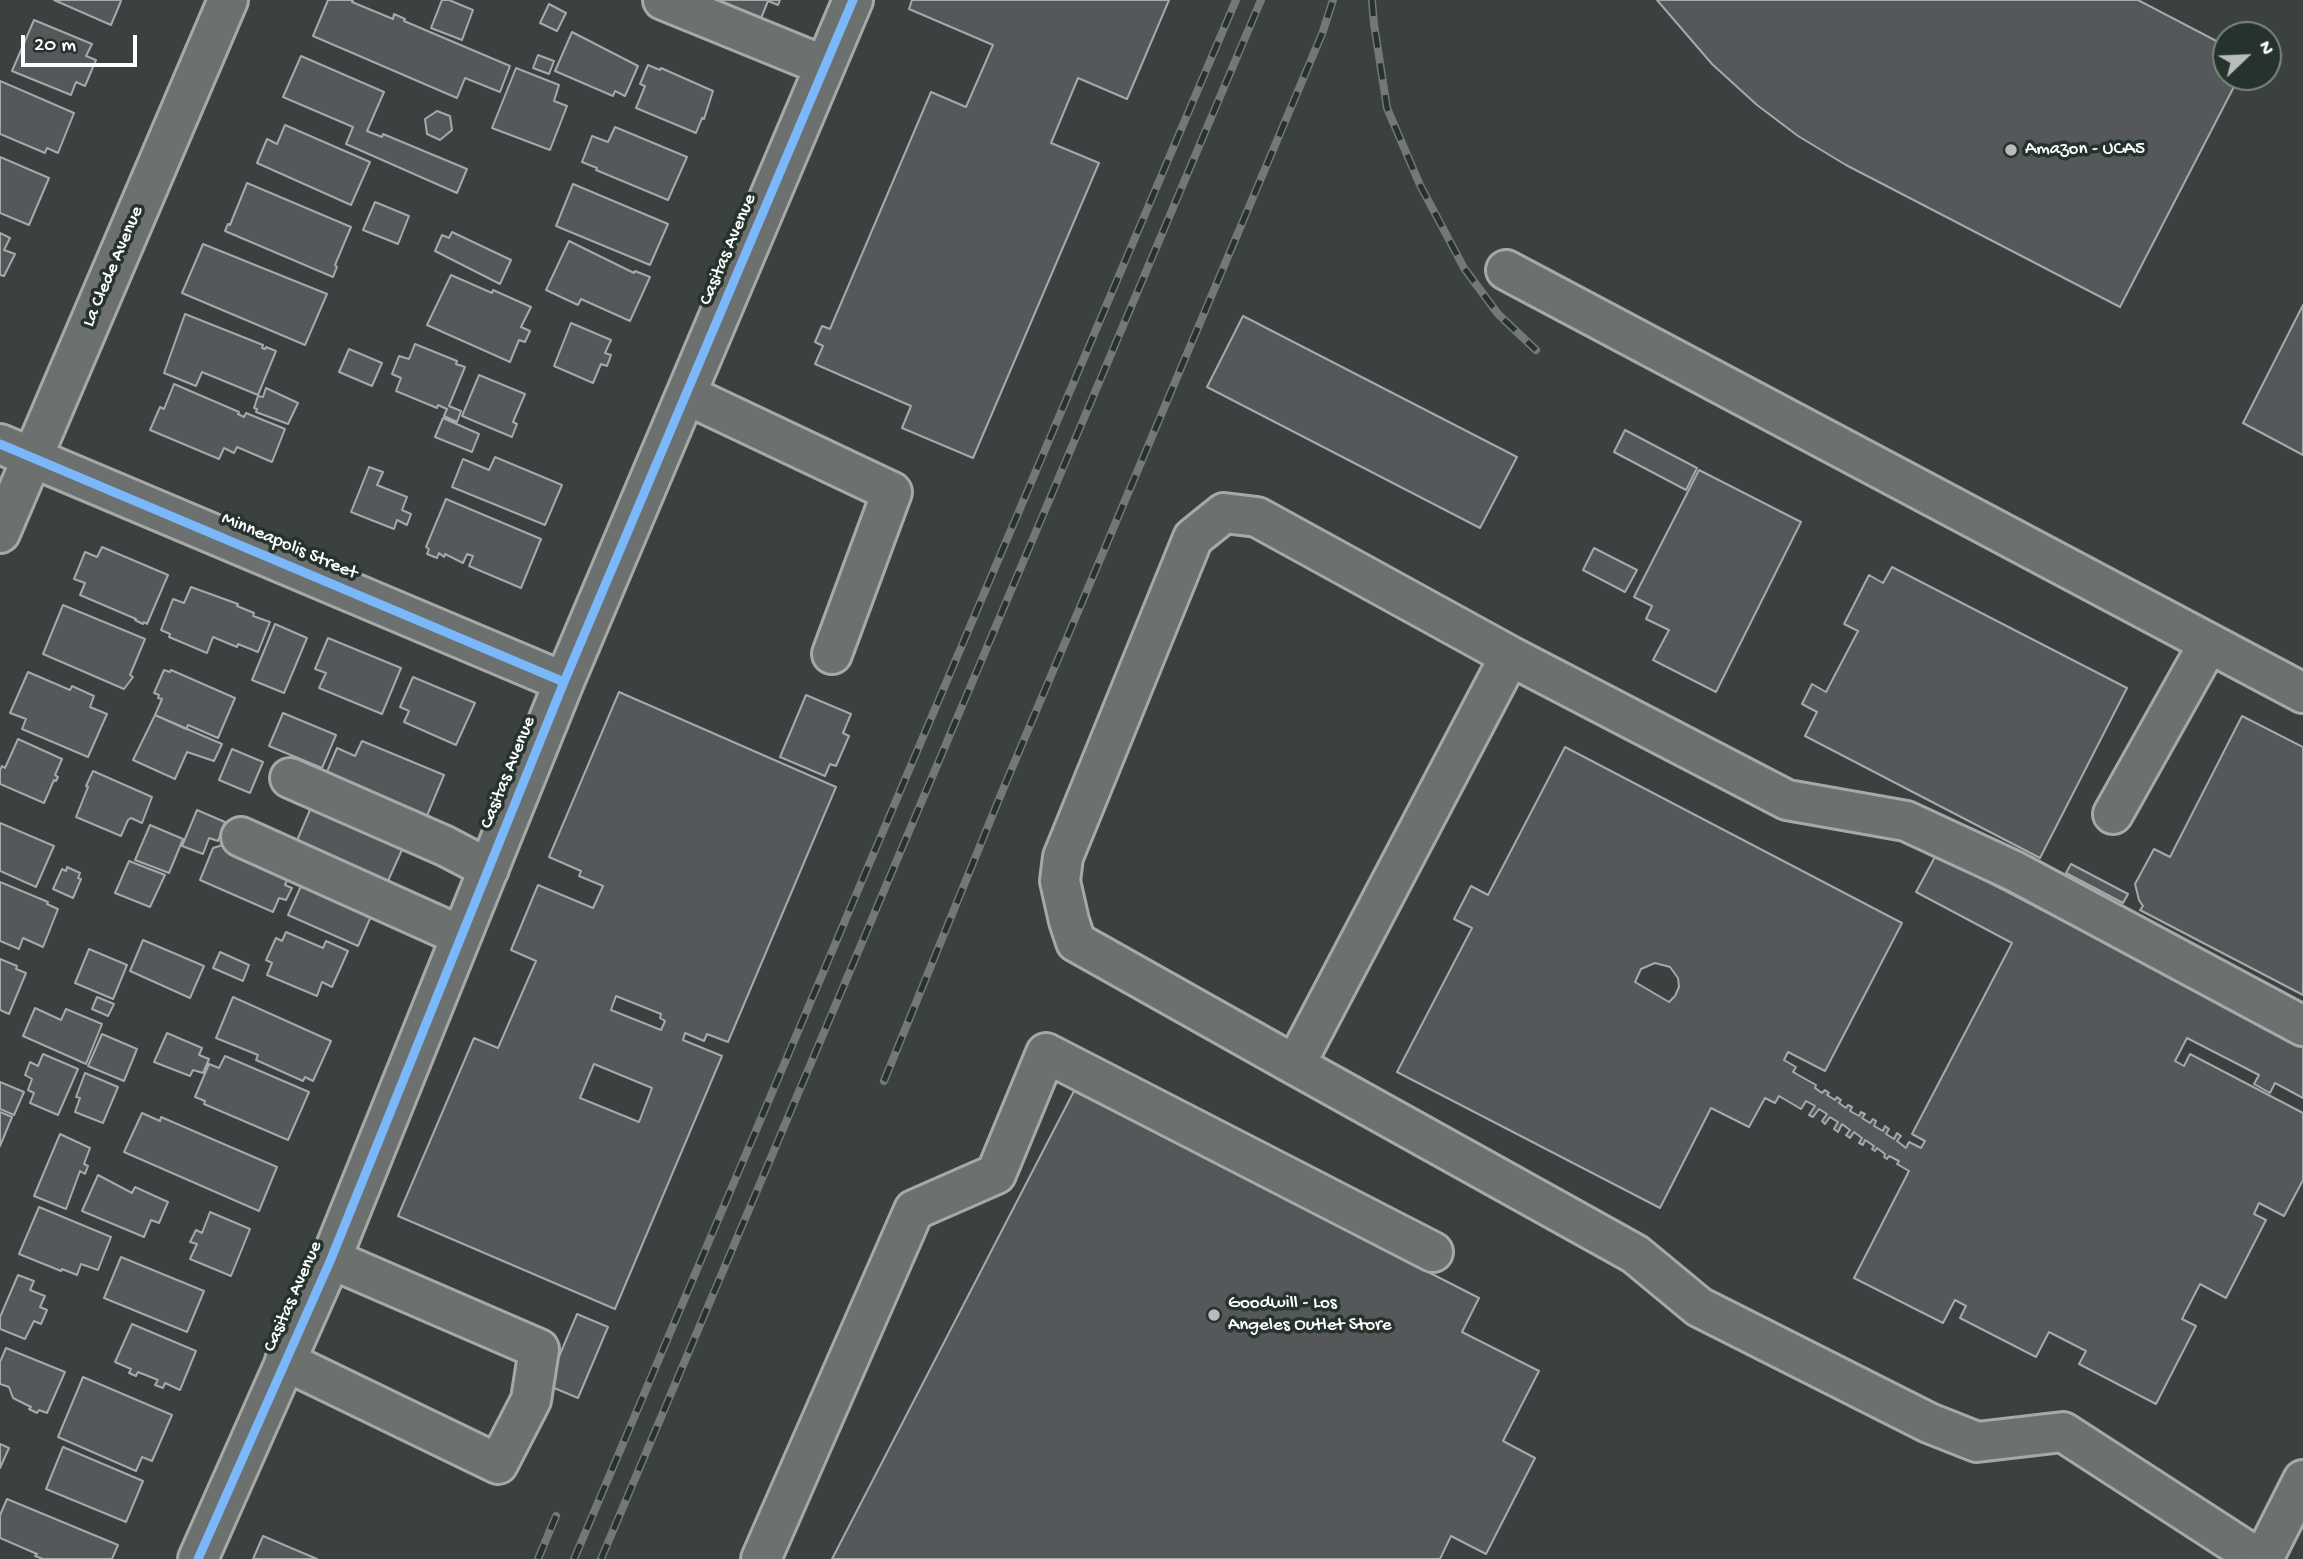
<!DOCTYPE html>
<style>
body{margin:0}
#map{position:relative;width:2303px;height:1559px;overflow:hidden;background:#3b4040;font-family:"Gochi Hand",sans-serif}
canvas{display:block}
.north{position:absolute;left:2212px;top:21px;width:70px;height:70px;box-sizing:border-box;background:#26332d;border:2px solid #7d8581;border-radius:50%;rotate:67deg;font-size:19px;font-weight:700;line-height:28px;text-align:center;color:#fff}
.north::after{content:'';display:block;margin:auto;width:24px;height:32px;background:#babcbc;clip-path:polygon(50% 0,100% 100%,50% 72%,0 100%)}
.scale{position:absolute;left:21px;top:35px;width:116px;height:32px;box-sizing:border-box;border:4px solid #fff;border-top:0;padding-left:9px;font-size:21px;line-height:24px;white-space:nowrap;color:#fff;-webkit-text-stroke:5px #26332d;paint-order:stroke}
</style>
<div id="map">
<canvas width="2303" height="1559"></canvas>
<div class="north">N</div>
<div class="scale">20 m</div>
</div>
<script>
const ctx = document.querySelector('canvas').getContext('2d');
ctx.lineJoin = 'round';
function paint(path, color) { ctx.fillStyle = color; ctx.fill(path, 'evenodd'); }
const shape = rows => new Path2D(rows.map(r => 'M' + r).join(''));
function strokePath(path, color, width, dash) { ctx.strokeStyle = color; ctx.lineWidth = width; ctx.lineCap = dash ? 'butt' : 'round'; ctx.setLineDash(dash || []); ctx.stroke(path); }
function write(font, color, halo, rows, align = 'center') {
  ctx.font = font + ' "Gochi Hand",sans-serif'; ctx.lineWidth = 7; ctx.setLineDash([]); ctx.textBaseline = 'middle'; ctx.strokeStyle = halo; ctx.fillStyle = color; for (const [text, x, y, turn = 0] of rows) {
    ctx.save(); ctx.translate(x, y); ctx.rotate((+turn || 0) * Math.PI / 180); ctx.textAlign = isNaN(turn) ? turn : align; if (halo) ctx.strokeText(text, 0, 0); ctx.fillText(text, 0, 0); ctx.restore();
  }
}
const building = shape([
 [54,0,120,0,121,1,111,25,54,0],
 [328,0,353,0,352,2,393,19,394,14,405,19,404,21,510,66,500,92,465,78,457,98,313,36,328,0],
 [442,0,449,0,473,10,462,40,431,28,442,0],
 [699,0,780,0,778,5,768,1,757,28,699,0],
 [912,0,1169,0,1127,99,1078,78,1051,143,1099,163,973,458,902,428,911,406,815,364,823,346,815,342,822,326,830,329,931,92,966,107,993,45,909,9,912,0],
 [1657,0,2138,0,2226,46,2226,77,2239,77,2120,307,1846,165,1798,136,1757,105,1712,64,1657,0],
 [549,4,566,13,557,31,540,23,549,4],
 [34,20,92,44,86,56,96,60,85,86,76,82,71,95,12,71,34,20],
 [572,32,638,66,625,96,615,91,613,96,555,71,572,32],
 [538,55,554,61,549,74,533,68,538,55],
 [301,56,384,92,367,131,382,137,383,134,467,169,457,193,346,144,353,127,283,97,301,56],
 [648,65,660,70,661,68,713,91,704,119,702,118,696,133,636,108,645,86,640,84,648,65],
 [516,68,559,85,554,101,567,106,550,150,492,128,516,68],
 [0,81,74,113,58,153,47,148,45,153,0,134,0,81],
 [437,111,450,116,452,130,440,140,427,134,425,119,437,111],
 [285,125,370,162,351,205,257,163,267,139,277,144,285,125],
 [615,127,687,157,668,200,596,170,597,168,582,162,592,136,608,142,615,127],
 [0,157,49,178,29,225,0,213,0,157],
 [247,183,351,227,335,265,337,267,333,277,225,231,228,224,230,225,247,183],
 [573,184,668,224,650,265,556,226,573,184],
 [375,202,409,216,398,244,363,230,375,202],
 [452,232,511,260,500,284,435,251,442,235,449,238,452,232],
 [0,233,10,238,4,250,15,254,4,276,0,275,0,233],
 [569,241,634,273,635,271,650,277,630,321,581,299,578,305,546,290,569,241],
 [203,244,327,294,305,345,182,293,203,244],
 [451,275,492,293,493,290,531,307,521,327,530,331,525,342,519,340,510,362,427,325,451,275],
 [2303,305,2303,455,2243,423,2303,305],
 [185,314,263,345,262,348,265,349,266,347,276,351,258,395,202,372,196,386,164,373,185,314],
 [1243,316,1517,457,1480,528,1207,387,1243,316],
 [571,323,611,340,605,353,611,355,607,366,601,364,593,383,554,366,571,323],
 [415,344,457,361,456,364,465,367,449,406,461,411,457,422,444,416,447,409,438,405,437,408,396,391,401,378,392,374,399,356,409,359,415,344],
 [349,349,382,363,372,386,339,372,349,349],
 [479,375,525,394,513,422,517,424,512,437,462,416,479,375],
 [174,384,239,412,238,414,244,417,246,413,285,429,272,462,237,447,234,453,224,448,219,459,150,430,160,407,164,409,174,384],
 [266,388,298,403,288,424,256,412,257,409,254,408,258,396,263,397,266,388],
 [443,418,479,434,472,452,435,437,443,418],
 [1625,430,1697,468,1686,490,1614,452,1625,430],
 [495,457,562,485,545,525,452,487,463,459,489,470,495,457],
 [369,467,383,472,377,485,407,497,402,510,411,514,407,525,397,520,394,529,351,512,369,467],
 [1699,470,1801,522,1716,692,1653,660,1669,630,1646,619,1652,606,1634,597,1699,470],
 [446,499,541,539,521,588,469,566,473,556,467,554,463,563,445,554,444,557,439,553,437,558,427,554,429,549,426,547,446,499],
 [102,547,168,575,147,624,144,622,143,624,135,620,136,619,80,595,85,583,74,579,85,552,97,557,102,547],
 [1594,548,1637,570,1625,592,1583,570,1594,548],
 [1892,567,2127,688,2040,858,1805,736,1817,712,1802,704,1812,684,1826,692,1858,631,1844,624,1869,575,1883,583,1892,567],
 [191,587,238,604,237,606,254,613,253,616,270,622,258,652,238,644,237,647,213,637,207,653,169,637,170,634,161,630,173,599,184,603,191,587],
 [63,605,145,639,130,675,133,677,124,689,43,654,63,605],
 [275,624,307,638,284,693,252,680,275,624],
 [328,638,401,668,382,714,319,688,326,673,315,669,328,638],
 [164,670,170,672,171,670,235,698,218,738,188,725,186,729,155,715,162,699,158,698,159,695,154,693,164,670],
 [28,672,70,690,72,686,94,696,90,707,107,714,88,757,22,729,26,719,10,713,28,672],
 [413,677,475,703,456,745,404,722,409,711,400,707,413,677],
 [619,692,836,787,728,1042,707,1034,704,1041,685,1033,683,1040,722,1056,615,1309,398,1216,474,1038,498,1048,536,961,511,950,538,885,593,908,603,886,579,876,581,871,549,857,619,692],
 [616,996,661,1014,660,1018,665,1021,661,1030,611,1010,616,996],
 [594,1064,652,1088,639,1122,580,1098,594,1064],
 [806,695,851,714,843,733,849,736,836,766,830,764,825,776,780,757,806,695],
 [283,713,336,735,322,768,269,746,283,713],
 [155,715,222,744,214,761,187,752,175,779,133,760,155,715],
 [2242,716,2303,747,2303,995,2140,910,2143,906,2139,900,2135,884,2154,849,2170,857,2242,716],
 [18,739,62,759,55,775,58,777,56,781,54,780,44,803,0,784,0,770,2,766,5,768,18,739],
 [362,741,444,775,424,823,326,774,337,748,355,756,362,741],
 [1565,747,1902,923,1825,1071,1788,1052,1784,1060,1796,1067,1793,1072,1816,1085,1815,1088,1822,1093,1825,1090,1829,1093,1827,1095,1835,1100,1837,1097,1841,1100,1839,1103,1846,1108,1848,1105,1852,1107,1850,1111,1859,1116,1861,1112,1865,1114,1862,1118,1870,1123,1873,1119,1876,1121,1874,1126,1883,1131,1885,1126,1889,1129,1886,1134,1894,1139,1897,1133,1901,1136,1897,1141,1906,1148,1909,1142,1921,1148,1925,1141,1912,1134,2012,943,1916,892,1936,855,2303,1045,2303,1098,2275,1083,2270,1093,2254,1084,2259,1075,2187,1038,2175,1061,2184,1066,2190,1054,2303,1113,2303,1180,2284,1216,2259,1203,2254,1214,2266,1220,2226,1298,2200,1284,2182,1319,2196,1326,2156,1404,2079,1364,2086,1351,2049,1332,2036,1357,1960,1318,1966,1306,1955,1300,1943,1323,1854,1278,1909,1171,1897,1164,1899,1161,1889,1156,1887,1159,1884,1157,1885,1154,1877,1148,1875,1151,1872,1149,1874,1146,1865,1140,1863,1145,1859,1143,1862,1138,1854,1132,1850,1138,1846,1135,1850,1130,1842,1124,1838,1132,1834,1129,1838,1122,1830,1117,1825,1124,1822,1121,1827,1114,1819,1109,1813,1117,1809,1115,1815,1106,1806,1101,1801,1109,1779,1096,1775,1103,1765,1098,1749,1127,1711,1108,1660,1208,1397,1072,1472,928,1454,919,1471,886,1488,895,1565,747],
 [1655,963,1670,967,1678,978,1679,987,1675,996,1669,1002,1635,982,1641,969,1655,963],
 [232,749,263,762,250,793,219,780,232,749],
 [93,771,152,797,142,823,131,818,128,820,121,836,76,817,88,787,86,786,93,771],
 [313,803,406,841,387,883,295,845,313,803],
 [197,810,225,822,218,841,209,838,203,854,182,846,197,810],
 [0,823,54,846,36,887,0,871,0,823],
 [150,825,183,839,169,873,135,860,150,825],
 [226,844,292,870,285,885,292,888,286,900,279,898,273,912,200,880,213,848,226,844],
 [129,861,165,875,150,907,115,893,129,861],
 [2071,864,2128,894,2123,903,2066,873,2071,864],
 [67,867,80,873,78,878,81,879,73,898,53,889,62,869,66,871,67,867],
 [306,875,376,905,358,946,288,915,306,875],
 [0,882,48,902,47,904,58,909,43,947,23,938,19,949,0,941,0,882],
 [286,932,323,948,326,941,348,951,332,987,322,982,317,996,267,975,272,963,266,960,276,938,282,941,286,932],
 [143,940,204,966,190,998,130,971,143,940],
 [89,949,127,965,113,999,75,983,89,949],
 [220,952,249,965,243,981,213,968,220,952],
 [0,959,17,966,16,969,26,973,9,1014,0,1010,0,959],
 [97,997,114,1004,108,1016,92,1009,97,997],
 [233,997,331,1041,313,1081,305,1077,303,1081,256,1060,258,1055,216,1038,233,997],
 [35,1008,61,1020,66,1009,102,1024,86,1064,23,1036,35,1008],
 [167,1033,202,1048,199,1055,209,1059,203,1073,193,1070,190,1076,154,1062,167,1033],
 [102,1034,137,1049,124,1081,88,1066,102,1034],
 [43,1054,78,1069,58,1115,30,1103,34,1093,28,1090,32,1079,25,1075,30,1062,38,1066,43,1054],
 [225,1056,309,1092,288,1140,204,1104,205,1101,195,1097,209,1064,219,1068,225,1056],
 [85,1073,118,1087,103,1123,75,1112,80,1098,76,1097,85,1073],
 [0,1082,24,1092,14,1115,0,1109,0,1082],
 [1074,1091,1479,1298,1462,1332,1539,1371,1503,1441,1535,1458,1486,1554,1451,1536,1440,1559,832,1559,1074,1091],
 [0,1112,12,1117,0,1146,0,1112],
 [142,1113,160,1121,161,1117,277,1167,259,1211,124,1152,142,1113],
 [60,1134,90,1148,84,1164,88,1166,85,1174,80,1171,66,1209,34,1196,60,1134],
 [98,1175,132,1193,135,1187,168,1202,159,1223,151,1220,144,1237,82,1211,98,1175],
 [39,1207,111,1237,98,1270,81,1264,77,1275,62,1269,61,1271,19,1254,39,1207],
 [210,1212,250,1229,231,1276,190,1259,197,1244,190,1242,196,1230,202,1233,210,1212],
 [121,1257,204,1291,187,1332,104,1298,121,1257],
 [18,1275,34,1281,30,1290,45,1296,40,1307,47,1310,41,1324,34,1321,25,1339,0,1329,0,1317,18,1275],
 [577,1314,608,1327,578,1398,547,1385,577,1314],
 [132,1324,196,1351,180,1390,165,1383,163,1388,155,1385,158,1380,138,1372,136,1376,129,1373,131,1369,115,1362,132,1324],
 [6,1348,65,1372,47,1413,39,1410,37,1413,29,1409,31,1407,13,1398,9,1387,0,1384,0,1362,6,1348],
 [83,1377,172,1415,152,1461,142,1457,136,1471,58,1437,83,1377],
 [0,1444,9,1448,0,1468,0,1444],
 [63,1447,143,1481,126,1522,46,1489,63,1447],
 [7,1499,118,1545,112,1559,43,1559,35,1556,37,1554,0,1538,0,1515,7,1499],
 [263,1536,317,1559,253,1559,263,1536]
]);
paint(building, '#54585a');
strokePath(building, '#a7a9a9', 2);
const minor = shape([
 [663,0,825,66],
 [1506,270,2303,693],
 [687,395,892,492,832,654],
 [0,444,564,682],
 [0,533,228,0],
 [290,778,445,846,489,869],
 [2113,814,2209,643],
 [241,837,461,936],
 [1295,1065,1076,942,1069,921,1060,881,1063,857,1193,538,1224,513,1257,517,1510,656],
 [285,1361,498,1464,531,1400,539,1349,331,1259],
 [198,1559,331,1259,564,682,853,0],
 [761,1559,914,1210,996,1174,1046,1053,1433,1252],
 [2259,1559,2063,1432,1977,1442,1929,1423,1699,1307,1635,1254,1295,1065,1510,656,1787,800,1906,821,2014,871,2303,1026]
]);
const major = shape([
 [2263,1559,2303,1480]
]);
strokePath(minor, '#a7a9a9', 44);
strokePath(major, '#a7a9a9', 44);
strokePath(minor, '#6c706e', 38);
strokePath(major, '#6c706e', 38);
const rail = shape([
 [1372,0,1374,24,1387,108,1420,185,1464,268,1498,314,1536,350],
 [884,1081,1004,787,1322,34,1333,0],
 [538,1559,556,1516],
 [574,1559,1236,0],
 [601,1559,1261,0]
]);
strokePath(rail, '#767877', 8);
strokePath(rail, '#26332d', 5, [16]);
strokePath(shape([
 [0,444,564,682],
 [198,1559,331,1259,564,682,853,0]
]), '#7ab7fb', 9);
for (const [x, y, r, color] of [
 [2011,150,7,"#babcbc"],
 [1214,1315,7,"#babcbc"]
]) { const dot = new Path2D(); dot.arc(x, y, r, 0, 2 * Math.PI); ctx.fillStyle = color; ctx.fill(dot); strokePath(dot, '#26332d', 2.5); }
write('19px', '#fff', '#26332d', [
 ["Amazon - UCA5",2025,150],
 ["Goodwill - Los",1228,1304],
 ["Angeles Outlet Store",1228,1326]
], 'left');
write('19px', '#fff', '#26332d', [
 ["Casitas Avenue",729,250,-67],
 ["La Clede Avenue",114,267,-67],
 ["Minneapolis Street",289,547,23],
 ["Casitas Avenue",509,773,-68],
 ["Casitas Avenue",294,1297,-66]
]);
</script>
